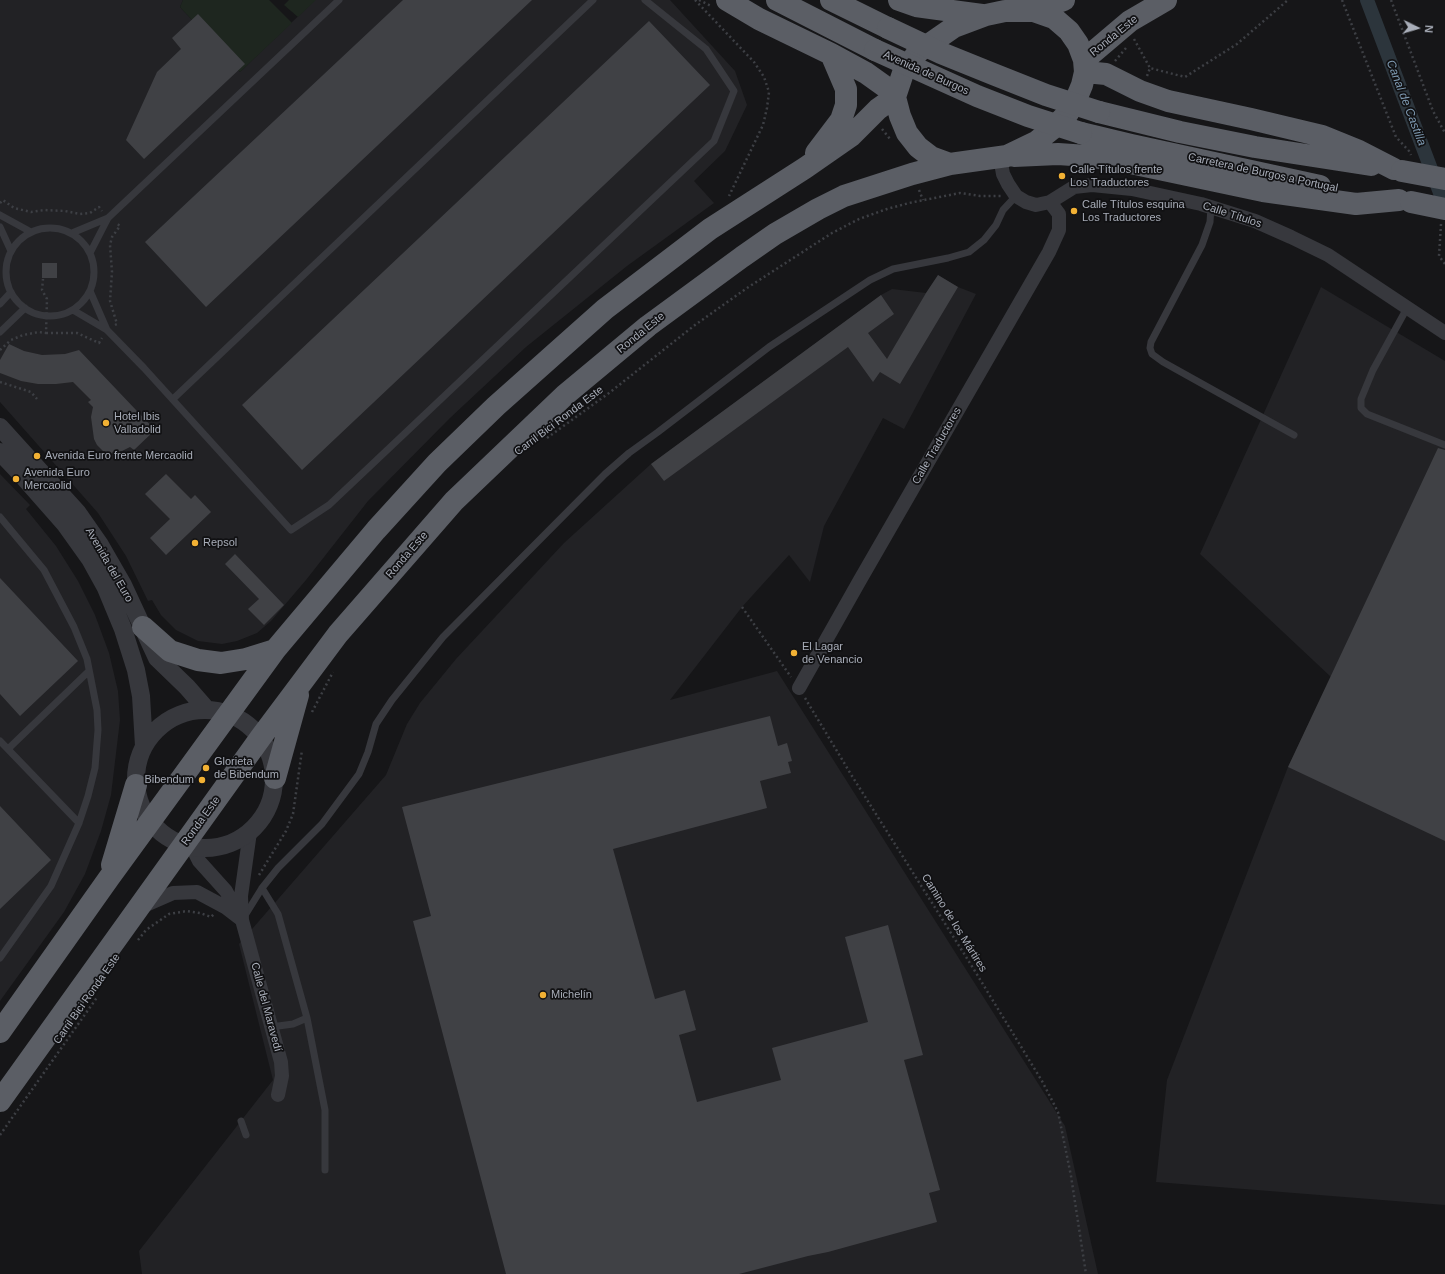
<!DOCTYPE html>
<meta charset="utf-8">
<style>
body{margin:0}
#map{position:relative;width:1445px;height:1274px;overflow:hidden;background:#161618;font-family:Arial,sans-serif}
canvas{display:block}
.north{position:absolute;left:1397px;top:8px;width:40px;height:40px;-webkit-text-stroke:3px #111113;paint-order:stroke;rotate:95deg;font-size:11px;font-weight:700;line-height:16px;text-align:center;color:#a8adb8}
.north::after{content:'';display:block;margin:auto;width:14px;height:18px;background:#a8adb8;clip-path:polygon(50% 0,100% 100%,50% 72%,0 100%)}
</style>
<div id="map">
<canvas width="1445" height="1274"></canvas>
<div class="north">N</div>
</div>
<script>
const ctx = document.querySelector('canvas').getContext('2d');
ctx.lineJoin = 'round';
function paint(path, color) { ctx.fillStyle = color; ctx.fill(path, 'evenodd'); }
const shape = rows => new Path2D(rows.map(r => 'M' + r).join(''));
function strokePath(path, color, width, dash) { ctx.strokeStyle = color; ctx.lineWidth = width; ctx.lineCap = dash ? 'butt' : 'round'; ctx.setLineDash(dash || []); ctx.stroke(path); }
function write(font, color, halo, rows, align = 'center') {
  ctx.font = font + ' Arial,sans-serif'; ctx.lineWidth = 3.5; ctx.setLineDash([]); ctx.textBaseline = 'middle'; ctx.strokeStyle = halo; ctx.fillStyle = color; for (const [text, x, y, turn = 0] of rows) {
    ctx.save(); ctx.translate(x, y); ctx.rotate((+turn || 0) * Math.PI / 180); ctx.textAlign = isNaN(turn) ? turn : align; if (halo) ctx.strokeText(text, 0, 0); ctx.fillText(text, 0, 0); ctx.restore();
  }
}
paint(shape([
 [0,0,183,0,180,7,240,72,315,0,670,0,735,71,747,105,725,151,694,181,714,203,627,266,526,347,450,418,368,501,306,580,271,621,257,633,237,641,222,644,198,641,176,630,161,615,152,600,148,601,126,556,98,513,0,402],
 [938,275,958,287,976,294,904,429,883,418,824,526,810,582,789,555,742,607,670,700,777,671,1065,1126,1098,1274,142,1274,139,1251,273,1080,239,944,386,775,407,724,420,703,456,659,564,543,651,464,881,295,892,289,926,293],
 [1321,287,1445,361,1445,1205,1156,1182,1167,1080,1288,767,1331,677,1200,554],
 [0,474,30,505,26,509,56,546,78,581,95,615,109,653,118,691,120,720,111,795,101,831,85,874,64,912,0,1001]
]), '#222225');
paint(shape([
 [183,0,269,0,292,23,240,72,180,7],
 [289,0,316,0,298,17,284,5]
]), '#1e261f');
strokePath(shape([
 [1367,0,1445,206]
]), '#2c353c', 14);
paint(shape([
 [403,0,532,0,206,307,145,242],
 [198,14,245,64,144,159,126,140,157,72,181,49,172,38],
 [649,21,710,85,302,470,242,405],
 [42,263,57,263,57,278,42,278],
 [938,275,958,287,900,384,880,372,873,382,848,347,664,481,651,464,881,295,894,314,868,333,887,359,926,293],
 [9,344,24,351,42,355,65,354,79,350,155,430,134,450,130,447,116,454,108,453,103,451,97,445,94,439,91,417,93,407,88,402,91,400,73,382,56,384,38,384,21,381,0,373,0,360],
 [1438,448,1445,450,1445,841,1288,767],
 [166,474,191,499,195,495,211,512,166,555,150,538,170,519,145,494],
 [235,554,284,605,264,625,248,609,259,599,225,564],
 [0,578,78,661,20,716,0,694],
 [770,716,778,746,787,743,792,761,788,762,791,773,760,781,767,808,613,849,655,999,685,990,696,1030,679,1035,697,1102,781,1080,772,1048,868,1022,845,937,888,925,923,1055,904,1060,940,1190,929,1193,937,1222,828,1252,808,1256,739,1274,506,1274,413,921,431,916,402,807],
 [0,806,51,860,0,909]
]), '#404145');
strokePath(shape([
 [695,0,754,62,764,77,769,92,767,108,763,125,729,196],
 [699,0,711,6],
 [1342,0,1396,137,1409,151,1411,155],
 [1391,0,1433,111,1445,133],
 [1134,39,1150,68],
 [1115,61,1126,48],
 [1147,76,1150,68,1185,77,1237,44,1288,0],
 [882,129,890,139],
 [919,190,923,200],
 [0,203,3,200,14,208,31,212,45,210,65,211,80,214,90,213,99,207,102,211],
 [1441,224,1439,256,1445,264],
 [115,325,117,324,110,301,112,272,110,245,112,237,120,226,116,223],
 [46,333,77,333,99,343,102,338],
 [0,350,11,340,23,335,39,332,46,333,47,299,42,290,43,279],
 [0,382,31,392,37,399],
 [547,438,609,393,695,325,747,288,832,233,859,219,887,209,909,203,960,193,980,196,1001,196],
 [742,607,791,677],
 [805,698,852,776,973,968,1042,1081,1058,1112,1071,1176,1086,1274],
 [312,712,333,672],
 [259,875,286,831,293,814,302,750],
 [138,940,146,930,169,914,187,911,200,913,211,917,214,914],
 [0,1135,98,996]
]), '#3d3f44', 2.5, [2, 3]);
strokePath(shape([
 [1211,207,1210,222,1202,245,1151,342,1150,348,1152,354,1163,362,1294,435],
 [0,215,31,232],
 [0,227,11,251],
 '6 272a44 44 0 1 1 88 0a44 44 0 1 1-88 0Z',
 [72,233,108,218],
 [90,253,108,218,339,0],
 [90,291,107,330],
 [0,304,11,292],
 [1407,308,1373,370,1361,399,1361,408,1367,414,1445,445],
 [73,310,107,330,144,368,291,530,329,505,714,141,734,91,706,49,645,0],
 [0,332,25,308],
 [173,399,593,0],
 [0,517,44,570,74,627,87,659,97,710,98,730,95,768,88,796,79,823,51,886,0,958],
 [0,741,79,823],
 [8,749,89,671],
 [262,888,278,914,307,1018,325,1110,325,1170],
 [244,917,262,888,278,868,322,824,359,774,368,752,376,724,392,700,443,637,605,474,629,453,658,432,769,347,870,280,893,269,948,258,969,252,984,240,996,225,1003,210,1016,196],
 [271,1027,293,1024,307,1018],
 [241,1121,246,1135]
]), '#37383d', 7);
strokePath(shape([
 [1000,157,1003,174,1008,184,1016,196,1026,202,1036,205,1050,202,1074,187,1092,185,1132,189,1201,204,1255,221,1291,237,1328,255,1445,333],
 [799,688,860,580,1049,252,1059,230,1059,214,1050,202],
 [250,832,241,896,242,920,281,1062,282,1076,278,1095],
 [192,847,199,861,226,891,238,913],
 [141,907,173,893,197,892,225,907,242,920]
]), '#37383d', 14);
strokePath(shape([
 [0,427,77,512,100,545,123,585,157,658,187,687,207,710],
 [0,452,21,474,65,524,90,559,106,588,123,629,136,670,141,696,144,746],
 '136 779a69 69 0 1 1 138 0a69 69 0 1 1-138 0Z'
]), '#37383d', 18);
strokePath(shape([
 [727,0,759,19,831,54,866,73,887,88,896,91],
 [777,0,875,50],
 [831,0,888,28],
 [899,0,916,6,982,15],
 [1084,60,1130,21,1166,0],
 [1085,72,1106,74,1140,91,1168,101,1251,119,1322,136,1359,151,1394,169],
 [1099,112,1180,132,1255,147,1371,165],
 [1081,133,1131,145,1320,186],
 [816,153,841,120,846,105,846,89,831,54],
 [1014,156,1058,154,1087,156,1121,161,1263,191,1356,204,1399,200],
 [950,164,931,157,918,147,907,133,900,116,895,97,903,73,918,52,954,27,986,15,1005,11,1034,11,1064,0],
 [143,627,170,651,198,660,221,663,246,659,275,650],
 [275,778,298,695],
 [112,865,136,785],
 [0,1032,109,878,275,650,376,530,437,463,496,406,605,309,710,229,805,168,851,136,878,109,895,97],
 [0,1101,261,737,338,634,454,501,565,395,648,326,742,257,775,234,818,209,844,196,912,174,950,164,1007,156,1036,142,1051,130,1068,113,1077,97,1082,85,1085,72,1084,60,1078,44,1069,31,1054,18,1034,11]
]), '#5b5e65', 22);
strokePath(shape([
 [888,28,941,53,993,74,1046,95,1099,112],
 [875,50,977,96,1028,116,1081,133],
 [1402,171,1445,179],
 [1411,202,1445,209]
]), '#5b5e65', 22);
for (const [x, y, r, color] of [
 [1062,176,4,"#f2b134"],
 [1074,211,4,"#f2b134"],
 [106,423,4,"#f2b134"],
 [37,456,4,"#f2b134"],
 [16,479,4,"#f2b134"],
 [195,543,4,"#f2b134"],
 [794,653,4,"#f2b134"],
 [206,768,4,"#f2b134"],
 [202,780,4,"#f2b134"],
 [543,995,4,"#f2b134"]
]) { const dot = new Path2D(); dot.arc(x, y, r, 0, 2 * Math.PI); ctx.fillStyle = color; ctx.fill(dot); strokePath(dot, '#111113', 1.5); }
write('11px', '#a8adb8', '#111113', [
 ["Ronda Este",1114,36,-39],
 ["Avenida de Burgos",926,73,24],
 ["Carretera de Burgos a Portugal",1263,173,12],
 ["Calle Títulos",1232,215,18],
 ["Ronda Este",641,333,-39],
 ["Carril Bici Ronda Este",559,421,-37],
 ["Calle Traductores",937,446,-60],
 ["Ronda Este",407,555,-49],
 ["Avenida del Euro",109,565,60],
 ["Ronda Este",201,821,-54],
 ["Camino de los Mártires",954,923,58],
 ["Carril Bici Ronda Este",87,999,-55],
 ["Calle del Maravedí",266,1007,75]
]);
write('11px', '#a8adb8', '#111113', [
 ["Calle Títulos frente",1070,170],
 ["Los Traductores",1070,183],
 ["Calle Títulos esquina",1082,205],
 ["Los Traductores",1082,218],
 ["Hotel Ibis",114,417],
 ["Valladolid",114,430],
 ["Avenida Euro frente Mercaolid",45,456],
 ["Avenida Euro",24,473],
 ["Mercaolid",24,486],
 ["Repsol",203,543],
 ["El Lagar",802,647],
 ["de Venancio",802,660],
 ["Glorieta",214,762],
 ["de Bibendum",214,775],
 ["Bibendum",194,780,"right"],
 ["Michelín",551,995]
], 'left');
write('italic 12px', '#7f9bb3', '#111113', [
 ["Canal de Castilla",1406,103,69]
]);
</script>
